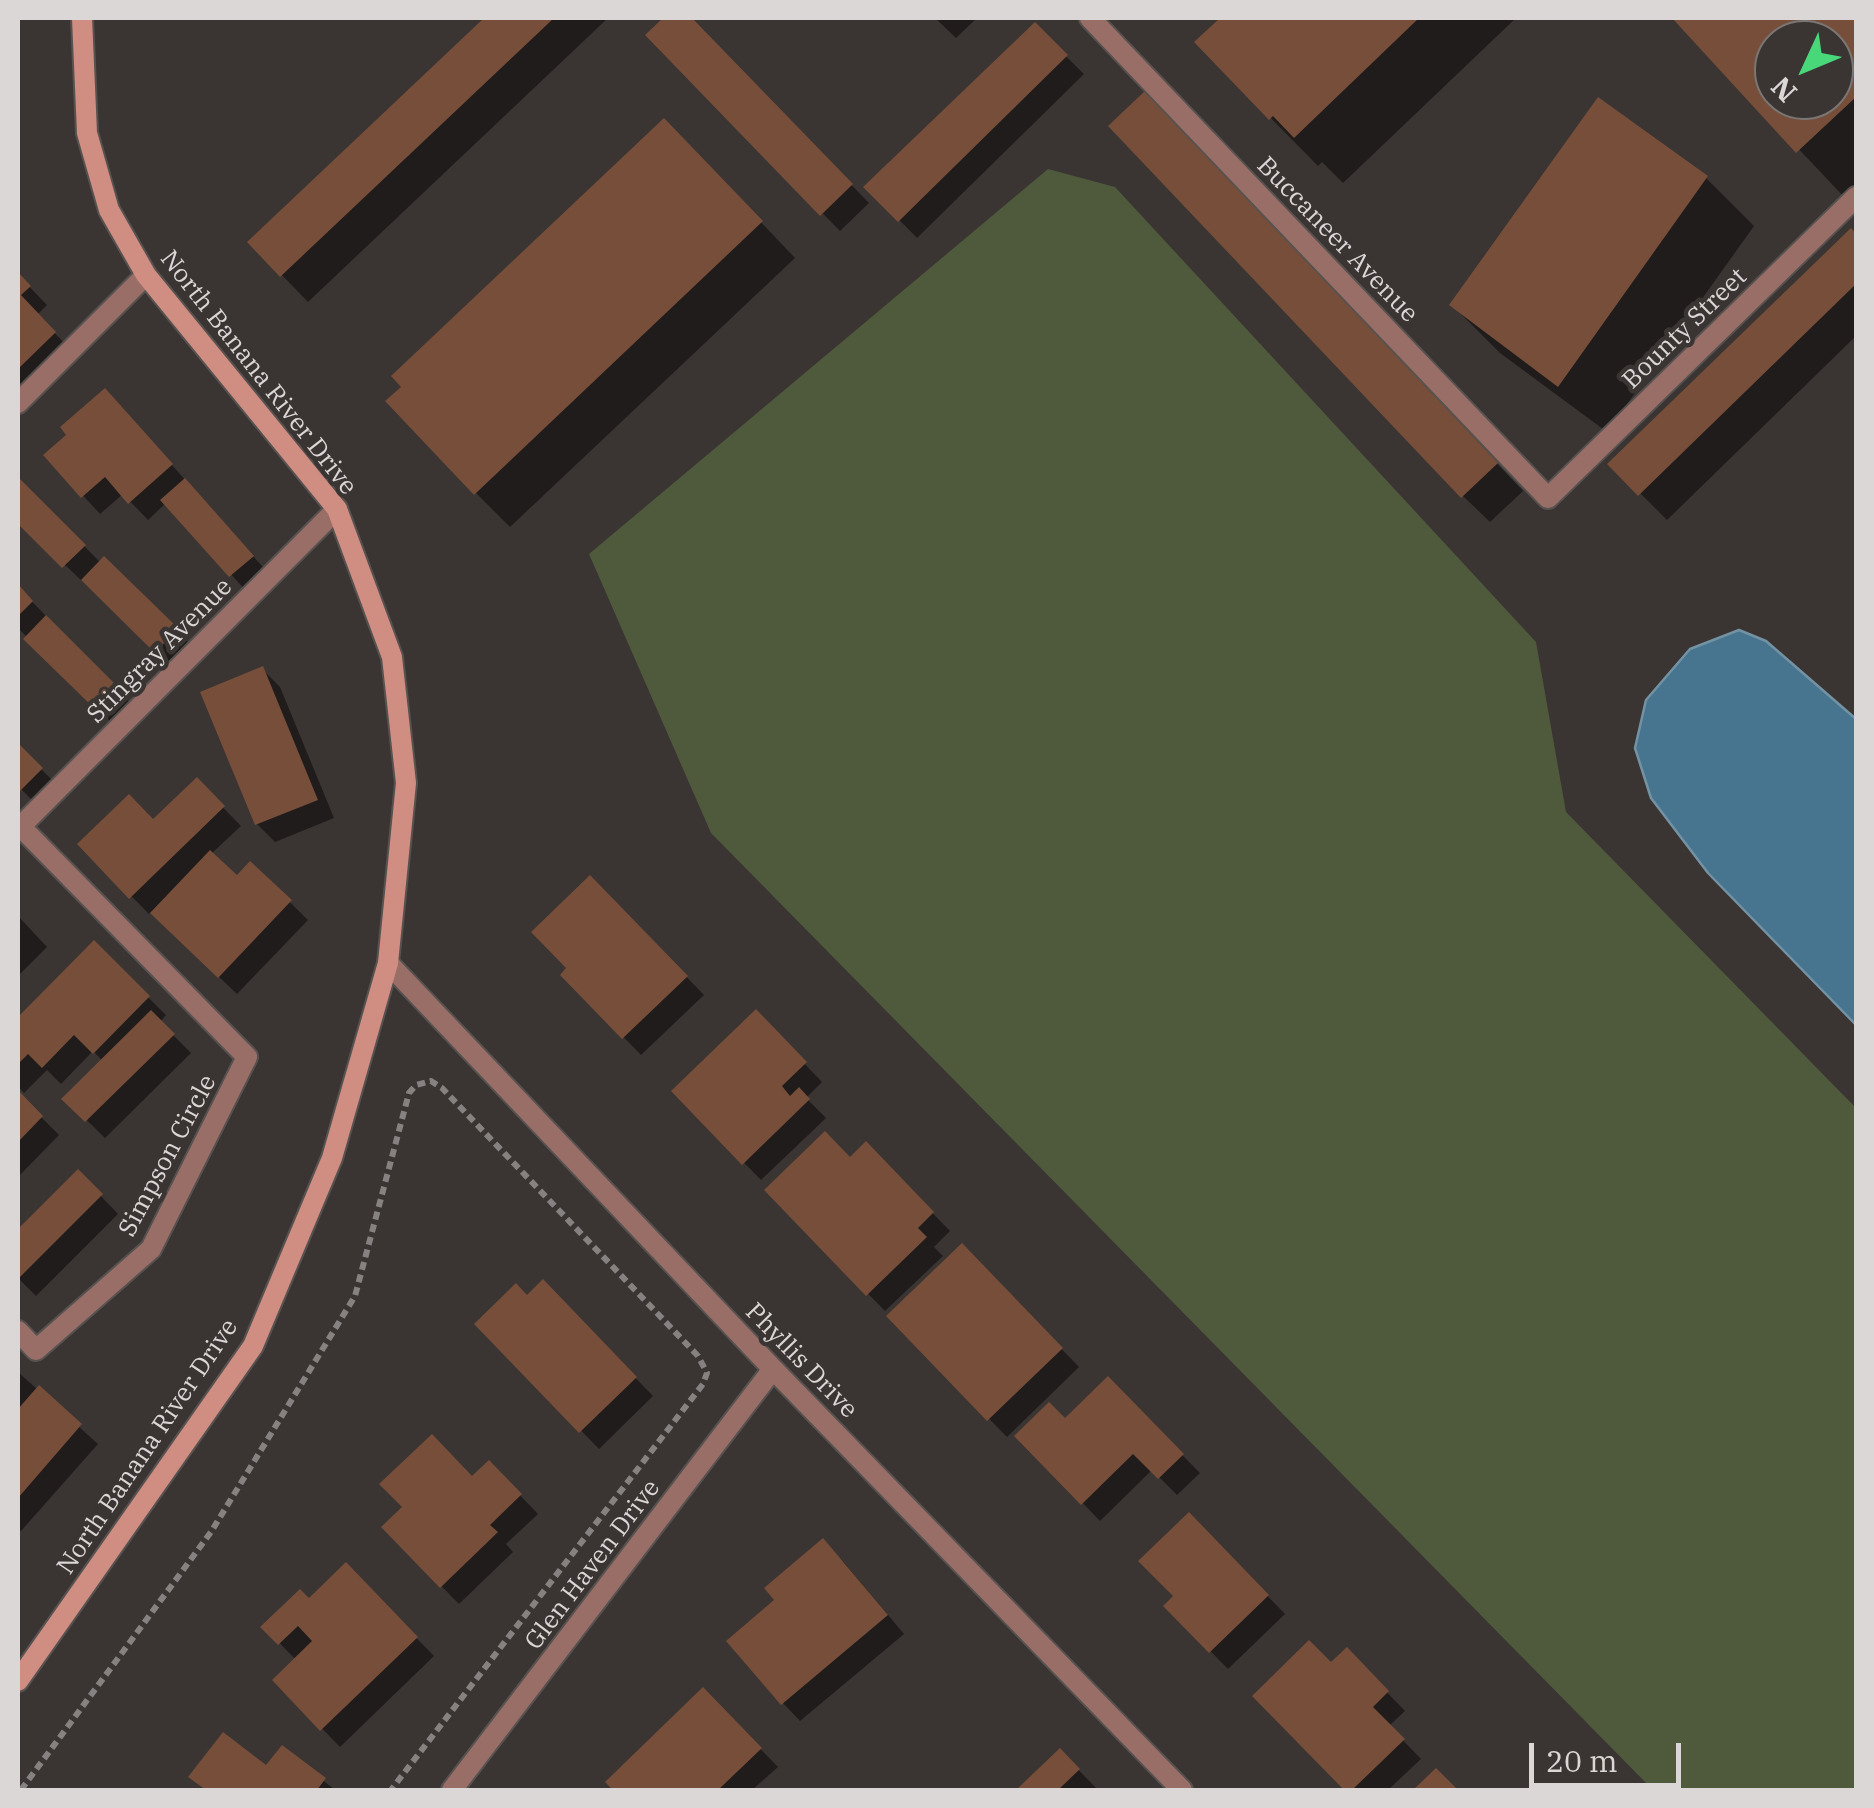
<!DOCTYPE html>
<style>
body{margin:0}
#map{position:relative;width:1874px;height:1808px;overflow:hidden;background:#3a3533;font-family:"IBM Plex Serif",serif}
canvas{display:block}
.frame{position:absolute;inset:0;border:20px solid #dad7d6;pointer-events:none}
.north{position:absolute;left:1754px;top:20px;width:100px;height:100px;box-sizing:border-box;background:#3a3533;border:2px solid #7a7674;border-radius:50%;rotate:226deg;font-size:28px;font-weight:700;line-height:40px;text-align:center;color:#dad7d6}
.north::after{content:'';display:block;margin:auto;width:35px;height:45px;background:#48d779;clip-path:polygon(50% 0,100% 100%,50% 72%,0 100%)}
.scale{position:absolute;left:1529px;top:1743px;width:152px;height:45px;box-sizing:border-box;border:5px solid #dad7d6;border-top:0;padding-left:12px;font-size:30px;line-height:35px;white-space:nowrap;color:#dad7d6;-webkit-text-stroke:8px #3a3533;paint-order:stroke}
</style>
<div id="map">
<canvas width="1874" height="1808"></canvas>
<div class="frame"></div>
<div class="north">N</div>
<div class="scale">20 m</div>
</div>
<script>
const ctx = document.querySelector('canvas').getContext('2d');
ctx.lineJoin = 'round';
function paint(path, color) { ctx.fillStyle = color; ctx.fill(path, 'evenodd'); }
const shape = rows => new Path2D(rows.map(r => 'M' + r).join(''));
function strokePath(path, color, width, dash) { ctx.strokeStyle = color; ctx.lineWidth = width; ctx.lineCap = dash ? 'butt' : 'round'; ctx.setLineDash(dash || []); ctx.stroke(path); }
function write(font, color, halo, rows, align = 'center') {
  ctx.font = font + ' "IBM Plex Serif",serif'; ctx.lineWidth = 9; ctx.setLineDash([]); ctx.textBaseline = 'middle'; ctx.strokeStyle = halo; ctx.fillStyle = color; for (const [text, x, y, turn = 0] of rows) {
    ctx.save(); ctx.translate(x, y); ctx.rotate((+turn || 0) * Math.PI / 180); ctx.textAlign = isNaN(turn) ? turn : align; if (halo) ctx.strokeText(text, 0, 0); ctx.fillText(text, 0, 0); ctx.restore();
  }
}
paint(shape([
 [1048,169,1115,187,1536,642,1566,812,1856,1108,1856,1790,1653,1790,711,833,589,554]
]), '#4f5a3c');
const water = shape([
 [1739,630,1766,641,1856,719,1856,1025,1708,873,1651,798,1635,748,1646,700,1690,649,1739,630]
]);
paint(water, '#47748e');
strokePath(water, '#7392a4', 2.5);
paint(shape([
 [488,18,608,18,308,302,250,242],
 [667,18,689,18,869,203,840,231,648,35],
 [935,18,977,18,956,38],
 [1224,18,1516,18,1343,183,1322,162,1318,166,1197,43],
 [1675,18,1856,18,1856,188,1845,198],
 [1774,40,1834,40,1834,100,1774,100],
 [1035,26,1084,74,917,238,867,187],
 [1172,120,1523,491,1490,522,1463,496],
 [698,156,795,258,510,527,476,493],
 [1706,178,1754,226,1607,432,1500,353,1452,305],
 [1851,231,1856,237,1856,336,1667,520,1611,464],
 [18,275,47,305,37,315,72,351,26,396,18,387],
 [122,409,270,575,248,593,166,503,148,520,123,494,100,514,46,455,70,435],
 [18,480,101,563,104,560,194,648,175,668,18,521],
 [18,587,135,708,116,727,18,628],
 [262,669,280,687,334,818,275,842,257,824],
 [18,746,59,787,39,807,18,786],
 [197,781,241,826,211,854,237,878,251,864,308,920,237,994,151,912,149,914,80,844,153,823],
 [590,878,704,995,641,1055,563,975,570,968],
 [18,916,47,947,18,976],
 [94,944,166,1015,160,1022,191,1053,105,1138,65,1099,103,1061,93,1051,61,1084,47,1070,24,1093,18,1086,18,1021],
 [756,1013,822,1082,806,1098,826,1118,761,1180,674,1091],
 [19,1095,59,1135,18,1177,18,1097],
 [866,1145,950,1231,934,1247,943,1256,885,1311,767,1190,850,1160],
 [78,1172,118,1214,36,1296,18,1278,18,1232],
 [962,1246,1079,1367,1007,1437,889,1316],
 [543,1283,653,1396,599,1449,478,1324,527,1298],
 [18,1372,98,1444,21,1531,18,1528],
 [1108,1380,1200,1473,1177,1495,1152,1470,1100,1521,1018,1436,1065,1422],
 [489,1463,538,1514,506,1544,513,1552,459,1604,384,1528,473,1479],
 [1189,1515,1285,1614,1228,1669,1166,1606,1176,1596],
 [841,1559,904,1634,800,1721,783,1703],
 [346,1566,434,1656,340,1747,275,1680,296,1660,264,1627,309,1601],
 [1347,1651,1405,1711,1389,1726,1421,1759,1388,1790,1347,1790,1256,1696,1331,1666],
 [703,1690,778,1767,752,1790,616,1790,608,1782],
 [283,1748,335,1790,206,1790,192,1777,267,1769],
 [1060,1751,1096,1788,1094,1790,1019,1790]
]), '#0007');
paint(shape([
 [484,18,554,18,280,277,247,242],
 [663,18,692,18,853,184,820,216,645,35],
 [1220,18,1419,18,1294,138,1273,116,1269,120,1194,42],
 [1672,18,1856,18,1856,97,1796,153],
 [1774,40,1834,40,1834,100,1774,100],
 [1035,22,1068,55,898,222,863,187],
 [1146,90,1498,463,1461,498,1108,126],
 [1598,97,1708,176,1558,387,1449,305],
 [664,118,763,221,474,495,385,401,401,387,391,376],
 [1851,228,1856,234,1856,284,1638,496,1607,464],
 [18,272,31,286,21,295,56,332,18,369],
 [105,388,173,464,128,504,105,477,81,498,43,455,66,435,60,427],
 [18,477,86,545,62,568,18,524],
 [185,478,254,556,229,577,160,500],
 [104,556,178,628,155,653,81,580],
 [18,584,33,601,18,616],
 [46,615,119,688,97,711,23,639],
 [263,666,318,800,255,825,200,692],
 [18,743,43,768,20,791,18,789],
 [197,777,225,806,129,899,77,844,129,794,153,819],
 [210,850,237,875,250,861,292,900,218,978,150,913],
 [590,875,688,976,622,1039,560,975,566,968,531,932],
 [94,940,150,996,93,1054,74,1035,42,1068,28,1054,18,1064,18,1017],
 [756,1009,807,1062,782,1086,790,1096,799,1087,810,1099,742,1165,671,1091],
 [151,1010,175,1034,85,1122,61,1099],
 [18,1090,43,1116,18,1142],
 [825,1131,850,1157,866,1141,934,1212,918,1228,927,1237,866,1296,764,1190],
 [78,1169,103,1194,18,1279,18,1229],
 [962,1243,1063,1348,987,1421,886,1316],
 [543,1279,637,1377,579,1433,474,1324,516,1283,527,1295],
 [1108,1376,1184,1454,1158,1479,1133,1454,1081,1505,1014,1436,1049,1402,1065,1418],
 [39,1385,82,1424,18,1498,18,1409],
 [432,1434,472,1476,489,1460,522,1494,490,1525,498,1532,440,1588,381,1527,402,1507,379,1484],
 [1189,1512,1269,1595,1209,1653,1163,1606,1173,1596,1138,1561],
 [823,1538,888,1615,781,1705,726,1641,774,1600,764,1588],
 [346,1562,418,1637,320,1731,272,1680,312,1641,298,1626,278,1645,260,1627,300,1589,309,1598],
 [1309,1640,1331,1662,1347,1647,1389,1691,1373,1707,1405,1739,1352,1790,1344,1790,1252,1696],
 [703,1687,762,1748,718,1790,613,1790,605,1782],
 [223,1732,266,1765,282,1745,326,1778,317,1790,206,1790,188,1777],
 [1060,1748,1080,1769,1058,1790,1016,1790],
 [1436,1768,1458,1790,1413,1790]
]), '#774e39');
const street = shape([
 [1090,18,1548,498,1856,197],
 [18,403,146,275],
 [18,829,337,509],
 [388,963,773,1369,1182,1790],
 [18,1331,36,1350,151,1249,247,1057,20,826],
 [452,1790,773,1369]
]);
const secondary = shape([
 [18,1681,253,1346,332,1158,388,963,406,783,392,657,337,509,146,275,109,210,87,133,82,18]
]);
strokePath(street, '#575250', 24);
strokePath(secondary, '#575250', 24);
strokePath(shape([
 [21,1790,211,1532,355,1296,409,1093,416,1085,431,1081,442,1088,698,1356,707,1373,703,1384,391,1790]
]), '#868281', 6, [8, 5]);
strokePath(street, '#996e67', 20);
strokePath(secondary, '#d08d82', 20);
write('25px', '#dad7d6', '#3a3533', [
 ["Buccaneer Avenue",1337,240,46],
 ["Bounty Street",1685,329,-44],
 ["North Banana River Drive",258,373,52],
 ["Stingray Avenue",160,651,-45],
 ["Simpson Circle",168,1156,-62],
 ["Phyllis Drive",801,1361,46],
 ["North Banana River Drive",148,1447,-56],
 ["Glen Haven Drive",593,1565,-53]
]);
</script>
